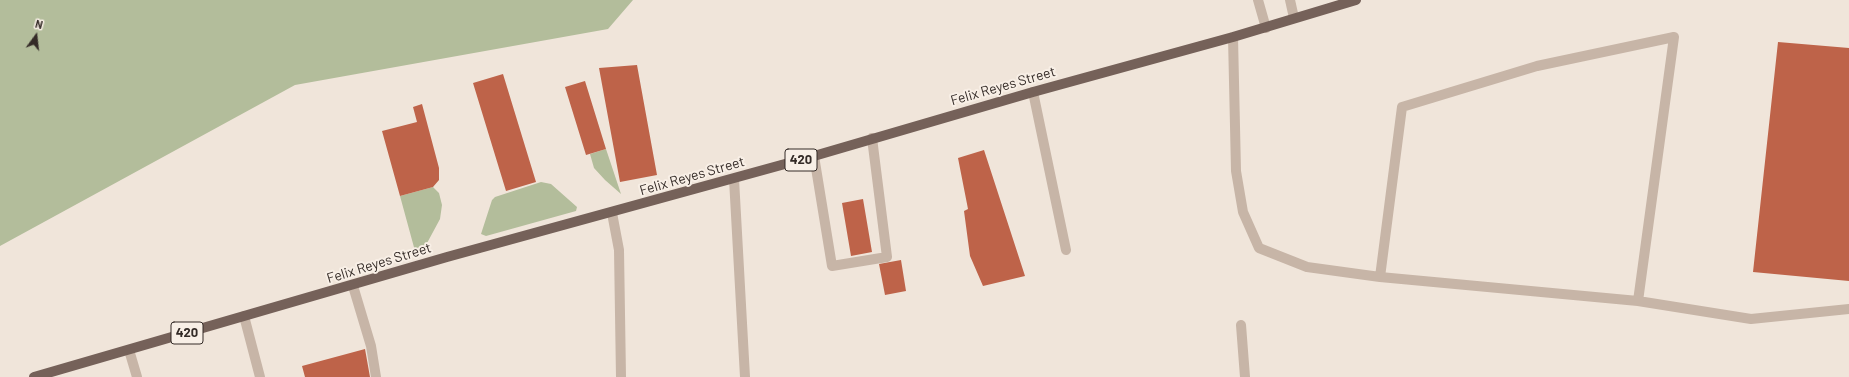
<!DOCTYPE html>
<style>
body{margin:0}
#map{position:relative;width:1849px;height:377px;overflow:hidden;background:#f0e5da;font-family:Barlow,sans-serif}
canvas{display:block}
.north{position:absolute;left:16px;top:16px;width:40px;height:40px;-webkit-text-stroke:3px #f8efe6;paint-order:stroke;rotate:15deg;font-size:11px;font-weight:700;line-height:16px;text-align:center;color:#342b27}
.north::after{content:'';display:block;margin:auto;width:14px;height:18px;background:#342b27;clip-path:polygon(50% 0,100% 100%,50% 72%,0 100%)}
</style>
<div id="map">
<canvas width="1849" height="377"></canvas>
<div class="north">N</div>
</div>
<script>
const ctx = document.querySelector('canvas').getContext('2d');
ctx.lineJoin = 'round';
function paint(path, color) { ctx.fillStyle = color; ctx.fill(path, 'evenodd'); }
const shape = rows => new Path2D(rows.map(r => 'M' + r).join(''));
function strokePath(path, color, width, dash) { ctx.strokeStyle = color; ctx.lineWidth = width; ctx.lineCap = dash ? 'butt' : 'round'; ctx.setLineDash(dash || []); ctx.stroke(path); }
function write(font, color, halo, rows, align = 'center') {
  ctx.font = font + ' Barlow,sans-serif'; ctx.lineWidth = 4; ctx.setLineDash([]); ctx.textBaseline = 'middle'; ctx.strokeStyle = halo; ctx.fillStyle = color; for (const [text, x, y, turn = 0] of rows) {
    ctx.save(); ctx.translate(x, y); ctx.rotate((+turn || 0) * Math.PI / 180); ctx.textAlign = isNaN(turn) ? turn : align; if (halo) ctx.strokeText(text, 0, 0); ctx.fillText(text, 0, 0); ctx.restore();
  }
}
paint(shape([
 [0,0,633,0,608,29,295,85,0,246],
 [606,149,621,194,605,180,594,168,590,154],
 [541,182,551,184,577,207,576,211,486,236,481,234,492,200,495,197],
 [433,187,439,193,442,205,440,219,426,245,415,251,400,196]
]), '#b3bd9b');
paint(shape([
 [1778,42,1849,48,1849,281,1753,272],
 [637,65,657,175,620,182,599,68],
 [503,74,536,182,506,191,473,83],
 [585,81,606,149,586,155,565,87],
 [422,104,439,168,439,180,433,187,400,196,382,131,417,122,413,107],
 [984,150,1025,276,983,286,970,256,964,211,968,209,958,158],
 [863,199,872,252,851,256,842,203],
 [901,260,906,291,885,295,879,264],
 [365,349,370,377,305,377,302,366]
]), '#be6349');
strokePath(shape([
 [1233,37,1236,171,1243,212,1259,248,1307,267,1380,277,1638,301,1751,319,1849,309],
 [1033,92,1066,250],
 [814,156,832,266,887,257,872,138],
 [612,213,619,250,621,377],
 [1380,277,1402,107,1537,66,1674,37,1638,301],
 [353,286,371,346,376,377],
 [244,316,260,377]
]), '#c7b5a7', 10);
strokePath(shape([
 [1258,0,1266,28],
 [1290,0,1294,18],
 [734,179,745,377],
 [1241,325,1245,377]
]), '#c7b5a7', 10);
strokePath(shape([
 [129,350,137,377]
]), '#c7b5a7', 10);
strokePath(shape([
 [34,377,447,257,814,156,1033,92,1233,37,1356,0]
]), '#756159', 10);
for (const [x, y, w] of [
 [801,160,32],
 [187,333,32]
]) { const box = new Path2D(); box.roundRect(x - w / 2, y - 11, w, 22, 3); ctx.fillStyle = '#f8efe6'; ctx.fill(box); strokePath(box, '#342b27', 1); }
write('bold 13px', '#342b27', null, [
 ["420",801,160],
 ["420",187,333]
]);
write('14px', '#342b27', '#f8efe6', [
 ["Felix Reyes Street",1003,86,-16],
 ["Felix Reyes Street",692,176,-16],
 ["Felix Reyes Street",379,263,-17]
]);
</script>
